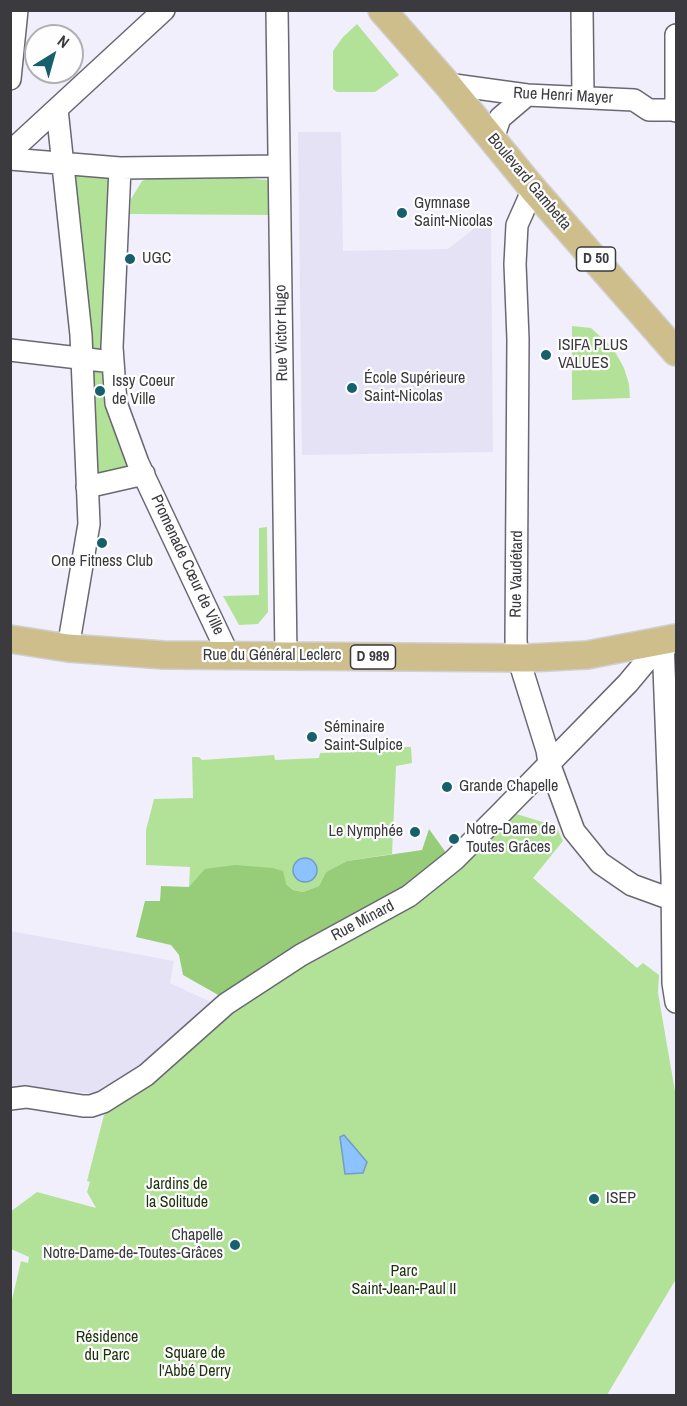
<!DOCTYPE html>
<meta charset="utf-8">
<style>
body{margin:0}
#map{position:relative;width:687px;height:1406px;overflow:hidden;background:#f1effc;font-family:"Archivo Narrow",sans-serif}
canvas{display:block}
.frame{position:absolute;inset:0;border:12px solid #3b3a3f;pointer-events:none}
.north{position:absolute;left:24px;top:24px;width:60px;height:60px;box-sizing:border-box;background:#fefefe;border:2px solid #b0b0b2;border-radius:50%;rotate:37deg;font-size:16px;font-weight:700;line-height:24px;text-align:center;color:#3b3a3f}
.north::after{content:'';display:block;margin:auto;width:21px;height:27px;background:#16606e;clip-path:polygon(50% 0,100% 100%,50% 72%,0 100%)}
</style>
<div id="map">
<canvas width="687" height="1406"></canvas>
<div class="frame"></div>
<div class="north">N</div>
</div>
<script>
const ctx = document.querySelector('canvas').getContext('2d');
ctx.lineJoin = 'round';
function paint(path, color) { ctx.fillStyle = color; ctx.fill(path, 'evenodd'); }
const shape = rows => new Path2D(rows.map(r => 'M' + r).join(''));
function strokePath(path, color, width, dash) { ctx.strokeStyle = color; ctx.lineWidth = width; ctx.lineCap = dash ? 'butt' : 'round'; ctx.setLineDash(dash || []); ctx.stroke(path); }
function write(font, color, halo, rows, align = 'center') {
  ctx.font = font + ' "Archivo Narrow",sans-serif'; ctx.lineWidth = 4.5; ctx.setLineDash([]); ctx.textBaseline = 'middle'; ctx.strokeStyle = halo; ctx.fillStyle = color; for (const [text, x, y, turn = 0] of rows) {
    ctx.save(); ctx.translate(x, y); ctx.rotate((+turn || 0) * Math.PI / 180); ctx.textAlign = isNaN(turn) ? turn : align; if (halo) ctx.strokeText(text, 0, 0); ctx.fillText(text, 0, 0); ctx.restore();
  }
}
paint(shape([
 [298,132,341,132,343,251,448,249,475,228,491,226,493,452,302,455],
 [10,931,174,961,170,983,213,1003,156,1057,99,1094,37,1088,11,1088]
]), '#e5e2f5');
paint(shape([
 [357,24,399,75,375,92,337,92,333,89,333,51,343,37],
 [62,163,120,168,112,347,81,351],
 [165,172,268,180,268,215,130,214,131,199,142,181],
 [572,326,591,328,613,348,624,368,629,384,630,398,572,400],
 [82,369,113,375,138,463,86,477],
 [267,527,268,612,258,624,239,625,223,596,259,595,259,528],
 [395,747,411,747,412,763,396,766,392,854,347,861,326,872,319,886,303,892,293,890,286,884,189,887,190,867,146,865,146,830,154,799,193,798,192,757,199,757,202,760,274,755,275,760,319,758,320,753,392,751],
 [513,813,556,826,563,841,533,878,637,968,643,963,659,975,658,993,676,1097,676,1279,607,1395,11,1395,11,1304,21,1261,28,1263,29,1257,11,1249,10,1212,37,1192,96,1208,87,1192,90,1182,87,1181,104,1115,176,1061,233,1009]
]), '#b2e297');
paint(shape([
 [429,829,447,854,403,889,280,957,220,996,183,975,179,955,171,945,136,937,145,901,160,901,161,886,189,887,205,869,235,865,273,868,283,871,286,884,293,890,303,892,319,886,326,872,347,861,422,850]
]), '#97cd78');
const water = shape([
 '293 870a12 12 0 1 1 24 0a12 12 0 1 1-24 0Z',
 [344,1135,367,1162,363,1173,345,1174,340,1137,344,1135]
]);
paint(water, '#8cc3fe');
strokePath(water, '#749ac5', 1.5);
const minor = shape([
 [277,10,286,656],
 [582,10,583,96],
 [676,35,676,111],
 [10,79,17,10],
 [447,84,527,95,634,100,649,110,676,110],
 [57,109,81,335,89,524,68,648],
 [493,139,500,118,527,95],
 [10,152,164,10],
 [10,159,120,168,279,166],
 [120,168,112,347,116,403,138,463,229,656],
 [533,189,517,225,515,264,518,339,516,641,518,657,547,750,549,763,574,831,600,863,632,885,676,901],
 [10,350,113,362],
 [87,487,144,474],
 [663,641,672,877,673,983,676,1002],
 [10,1099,26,1097,83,1106,91,1106,103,1102,146,1075,226,1004,301,955,409,896,454,860,501,813,628,683,663,641]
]);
const major = shape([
 [382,10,447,84,533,189,676,352],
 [10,639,68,648,163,655,529,658,587,655,676,638]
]);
strokePath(minor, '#696872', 24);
strokePath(major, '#d0d0d1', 30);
strokePath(minor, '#fff', 21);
strokePath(major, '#cebe8b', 27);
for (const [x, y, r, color] of [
 [402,213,6,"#16606e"],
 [130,259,6,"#16606e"],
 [546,355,6,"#16606e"],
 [352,388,6,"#16606e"],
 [100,391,6,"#16606e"],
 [102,543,6,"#16606e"],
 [312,737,6,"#16606e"],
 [447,787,6,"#16606e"],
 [415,832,6,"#16606e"],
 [454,839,6,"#16606e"],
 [594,1199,6,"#16606e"],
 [235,1245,6,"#16606e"]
]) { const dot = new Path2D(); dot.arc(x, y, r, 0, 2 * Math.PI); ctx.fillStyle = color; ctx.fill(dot); strokePath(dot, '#fefefe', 2); }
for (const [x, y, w] of [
 [596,259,39],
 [373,657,45]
]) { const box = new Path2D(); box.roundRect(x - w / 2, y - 12, w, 24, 4.5); ctx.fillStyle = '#fefefe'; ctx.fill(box); strokePath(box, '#3b3a3f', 1.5); }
write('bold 15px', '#3b3a3f', null, [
 ["D 50",596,259],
 ["D 989",373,657]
]);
write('16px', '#3b3a3f', '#fefefe', [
 ["Rue Henri Mayer",563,96,3],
 ["Boulevard Gambetta",529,182,50],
 ["Rue Victor Hugo",282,333,-91],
 ["Promenade Cœur de Ville",187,565,65],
 ["Rue Vaudétard",517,574,-89],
 ["Rue du Général Leclerc",272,656],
 ["Rue Minard",363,921,-28]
]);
write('16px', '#3b3a3f', '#fefefe', [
 ["Gymnase",414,204],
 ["Saint-Nicolas",414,222],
 ["UGC",142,259],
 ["ISIFA PLUS",558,346],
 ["VALUES",558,364],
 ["École Supérieure",364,379],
 ["Saint-Nicolas",364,397],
 ["Issy Coeur",112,382],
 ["de Ville",112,400],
 ["One Fitness Club",102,562,"center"],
 ["Séminaire",324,728],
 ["Saint-Sulpice",324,746],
 ["Grande Chapelle",459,787],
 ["Notre-Dame de",466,830],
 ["Toutes Grâces",466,848],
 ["Le Nymphée",403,832,"right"],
 ["ISEP",606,1199],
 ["Chapelle",223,1236,"right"],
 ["Notre-Dame-de-Toutes-Grâces",223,1254,"right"]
], 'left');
write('16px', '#1c310e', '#fefefe', [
 ["Jardins de",177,1185],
 ["la Solitude",177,1203],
 ["Parc",404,1272],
 ["Saint-Jean-Paul II",404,1290],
 ["Résidence",107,1338],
 ["du Parc",107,1356],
 ["Square de",195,1354],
 ["l'Abbé Derry",195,1372]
]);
</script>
